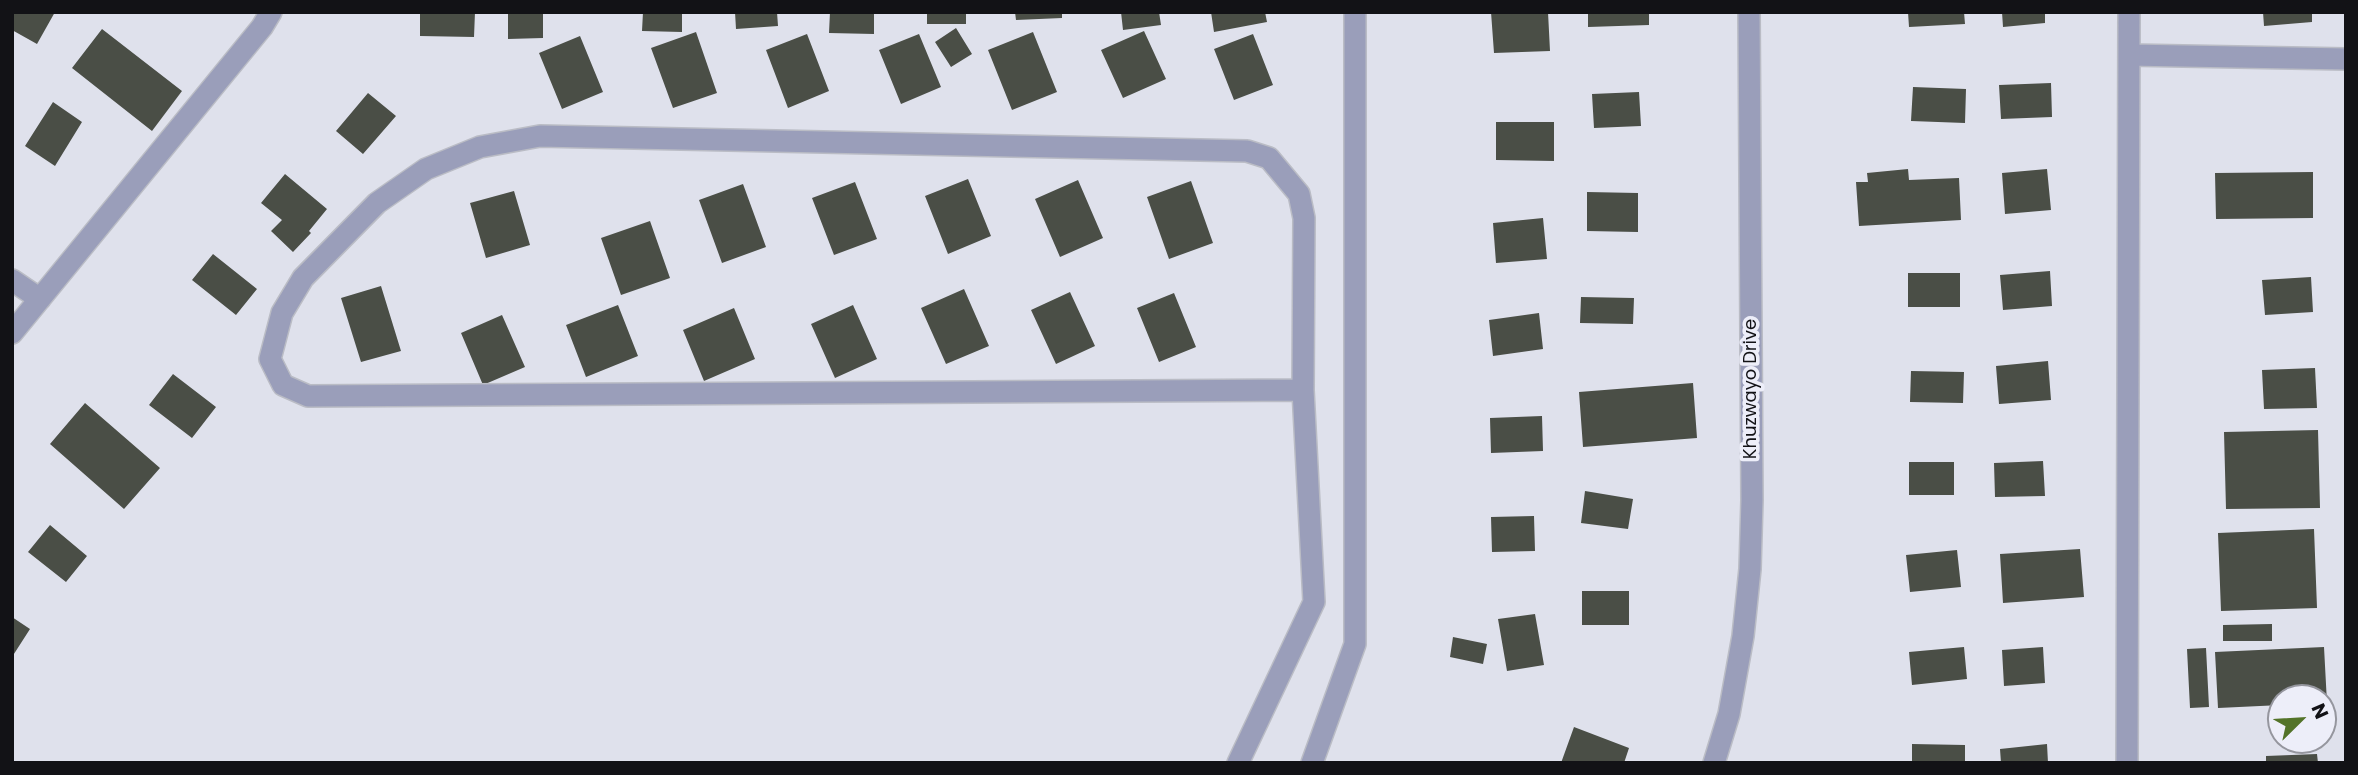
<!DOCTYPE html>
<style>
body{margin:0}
#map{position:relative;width:2358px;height:775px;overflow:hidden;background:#dfe1ec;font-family:Poppins,sans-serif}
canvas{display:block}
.frame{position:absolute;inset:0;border:14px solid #121216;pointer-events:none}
.north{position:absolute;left:2267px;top:684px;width:70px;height:70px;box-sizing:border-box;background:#edeef9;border:2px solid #95969e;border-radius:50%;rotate:66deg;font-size:19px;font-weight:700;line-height:28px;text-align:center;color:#121216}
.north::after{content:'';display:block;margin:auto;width:24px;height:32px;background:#537329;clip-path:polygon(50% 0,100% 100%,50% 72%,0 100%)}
</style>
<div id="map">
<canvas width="2358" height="775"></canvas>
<div class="frame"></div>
<div class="north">N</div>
</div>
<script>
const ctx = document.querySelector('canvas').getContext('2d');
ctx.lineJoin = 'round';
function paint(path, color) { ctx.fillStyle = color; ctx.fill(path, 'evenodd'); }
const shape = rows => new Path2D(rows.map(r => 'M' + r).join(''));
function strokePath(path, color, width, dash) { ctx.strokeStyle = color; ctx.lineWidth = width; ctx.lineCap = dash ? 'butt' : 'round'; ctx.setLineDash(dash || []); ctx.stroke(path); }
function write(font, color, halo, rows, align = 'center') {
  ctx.font = font + ' Poppins,sans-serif'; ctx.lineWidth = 7; ctx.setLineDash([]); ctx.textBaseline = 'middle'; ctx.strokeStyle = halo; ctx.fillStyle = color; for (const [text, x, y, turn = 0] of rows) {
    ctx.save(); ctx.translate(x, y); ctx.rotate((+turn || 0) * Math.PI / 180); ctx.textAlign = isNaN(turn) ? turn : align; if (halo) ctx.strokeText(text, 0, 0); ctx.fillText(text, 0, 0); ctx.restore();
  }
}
paint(shape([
 [12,12,55,12,37,44,12,30],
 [420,12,475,12,474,37,420,36],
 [508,12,543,12,543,38,508,39],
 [643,12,682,12,682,32,642,31],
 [735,12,777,12,778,26,736,29],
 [830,12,874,12,874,34,829,33],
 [927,12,966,12,966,24,927,24],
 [1015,12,1062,12,1062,18,1016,20],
 [1121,12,1159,12,1161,25,1123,30],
 [1211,12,1265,12,1267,22,1214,32],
 [1491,12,1548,12,1550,51,1494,53],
 [1588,12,1649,12,1649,25,1588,27],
 [1908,12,1964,12,1965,24,1909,27],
 [2002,12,2045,12,2045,23,2003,27],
 [2263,12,2312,12,2312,22,2264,26],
 [956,28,972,54,951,67,935,42],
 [102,29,182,91,152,131,72,68],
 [1144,31,1166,79,1123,98,1101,50],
 [696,32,717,93,673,108,651,48],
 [1033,32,1057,92,1012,110,988,50],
 [807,34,829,91,788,108,766,50],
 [919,34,941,87,901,104,879,50],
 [1253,34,1273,85,1234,100,1214,49],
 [580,36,603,92,562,109,539,53],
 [2051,83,2052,117,2001,119,1999,85],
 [1913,87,1966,89,1965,123,1911,121],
 [1639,92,1641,126,1594,128,1592,94],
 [368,93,396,116,363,154,336,131],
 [53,102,82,122,55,166,25,146],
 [1496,122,1554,122,1554,161,1496,160],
 [1908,169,1909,180,1959,178,1961,220,1859,226,1856,182,1868,182,1867,173],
 [2047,169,2051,210,2005,214,2002,173],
 [2313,172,2313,218,2216,219,2215,173],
 [285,174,327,209,309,231,311,233,293,252,271,231,282,220,261,203],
 [968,179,991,236,948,254,925,196],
 [1078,180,1103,238,1060,257,1035,199],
 [1191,181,1213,243,1169,259,1147,197],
 [855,182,877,239,834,255,812,198],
 [743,184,766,247,722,263,699,200],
 [514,191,530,245,486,258,470,203],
 [1587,192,1638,193,1638,232,1587,231],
 [1543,218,1547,259,1496,263,1493,223],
 [650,221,670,278,621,295,601,238],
 [213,254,257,289,236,315,192,280],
 [2050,271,2052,306,2003,310,2000,275],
 [1908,273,1960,273,1960,307,1908,307],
 [2311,277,2313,312,2265,315,2262,280],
 [381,286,401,351,361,362,341,298],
 [964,289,989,346,946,364,921,308],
 [1070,292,1095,346,1056,364,1031,310],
 [1174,293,1196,347,1159,362,1137,308],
 [1581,297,1634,298,1633,324,1580,323],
 [618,305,638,356,586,377,566,325],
 [853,305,877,359,835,378,811,324],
 [734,308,755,359,704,381,683,330],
 [1539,313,1543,349,1493,356,1489,320],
 [502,315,525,367,483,385,461,333],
 [2048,361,2051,400,1999,404,1996,366],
 [2315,368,2317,408,2264,409,2262,370],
 [1911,371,1964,372,1963,403,1910,402],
 [173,374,216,407,192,438,149,405],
 [1693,383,1697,438,1583,447,1579,392],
 [85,403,160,468,124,509,50,444],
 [1542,416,1543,451,1491,453,1490,418],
 [2318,430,2320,508,2226,509,2224,432],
 [2043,461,2045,496,1995,497,1994,463],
 [1909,462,1954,462,1954,495,1909,495],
 [1585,491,1633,499,1628,529,1581,523],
 [1534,516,1535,551,1492,552,1491,517],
 [50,525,87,556,66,582,28,552],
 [2314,529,2317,608,2221,611,2218,533],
 [2080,549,2084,597,2003,603,2000,554],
 [1957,550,1961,587,1910,592,1906,555],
 [1582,591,1629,591,1629,625,1582,625],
 [1535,614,1544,665,1507,671,1498,619],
 [12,617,30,629,12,657],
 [2272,624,2272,641,2223,641,2223,625],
 [1453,637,1487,644,1483,664,1450,657],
 [1964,647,1967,679,1912,685,1909,652],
 [2043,647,2045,683,2004,686,2002,650],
 [2324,647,2327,703,2323,703,2323,698,2281,698,2281,705,2218,708,2215,652],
 [2206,648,2209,707,2190,708,2187,649],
 [1574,727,1629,748,1624,763,1561,763],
 [1912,744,1965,745,1965,763,1912,763],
 [2047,744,2048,763,2001,763,2000,749],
 [2317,754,2318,763,2266,763,2266,756]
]), '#4a4e46');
const service = shape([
 [1238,763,1314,602,1303,390,1304,218,1299,194,1269,158,1247,151,540,136,480,147,426,169,377,203,303,278,282,313,270,359,283,385,308,396,1303,390]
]);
const minor = shape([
 [2129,55,2346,59],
 [12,280,40,299],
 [12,333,262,27,271,12],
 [1312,763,1355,644,1355,12],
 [2127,763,2129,12]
]);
const tertiary = shape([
 [1714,763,1729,714,1743,636,1750,569,1752,500,1749,12]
]);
strokePath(service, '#babcc5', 24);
strokePath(minor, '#babcc5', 24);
strokePath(tertiary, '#babcc5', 24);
strokePath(service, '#9a9eba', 21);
strokePath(minor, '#9a9eba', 21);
strokePath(tertiary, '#9a9eba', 21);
write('18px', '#121216', '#edeef9', [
 ["Khuzwayo Drive",1751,389,-90]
]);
</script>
